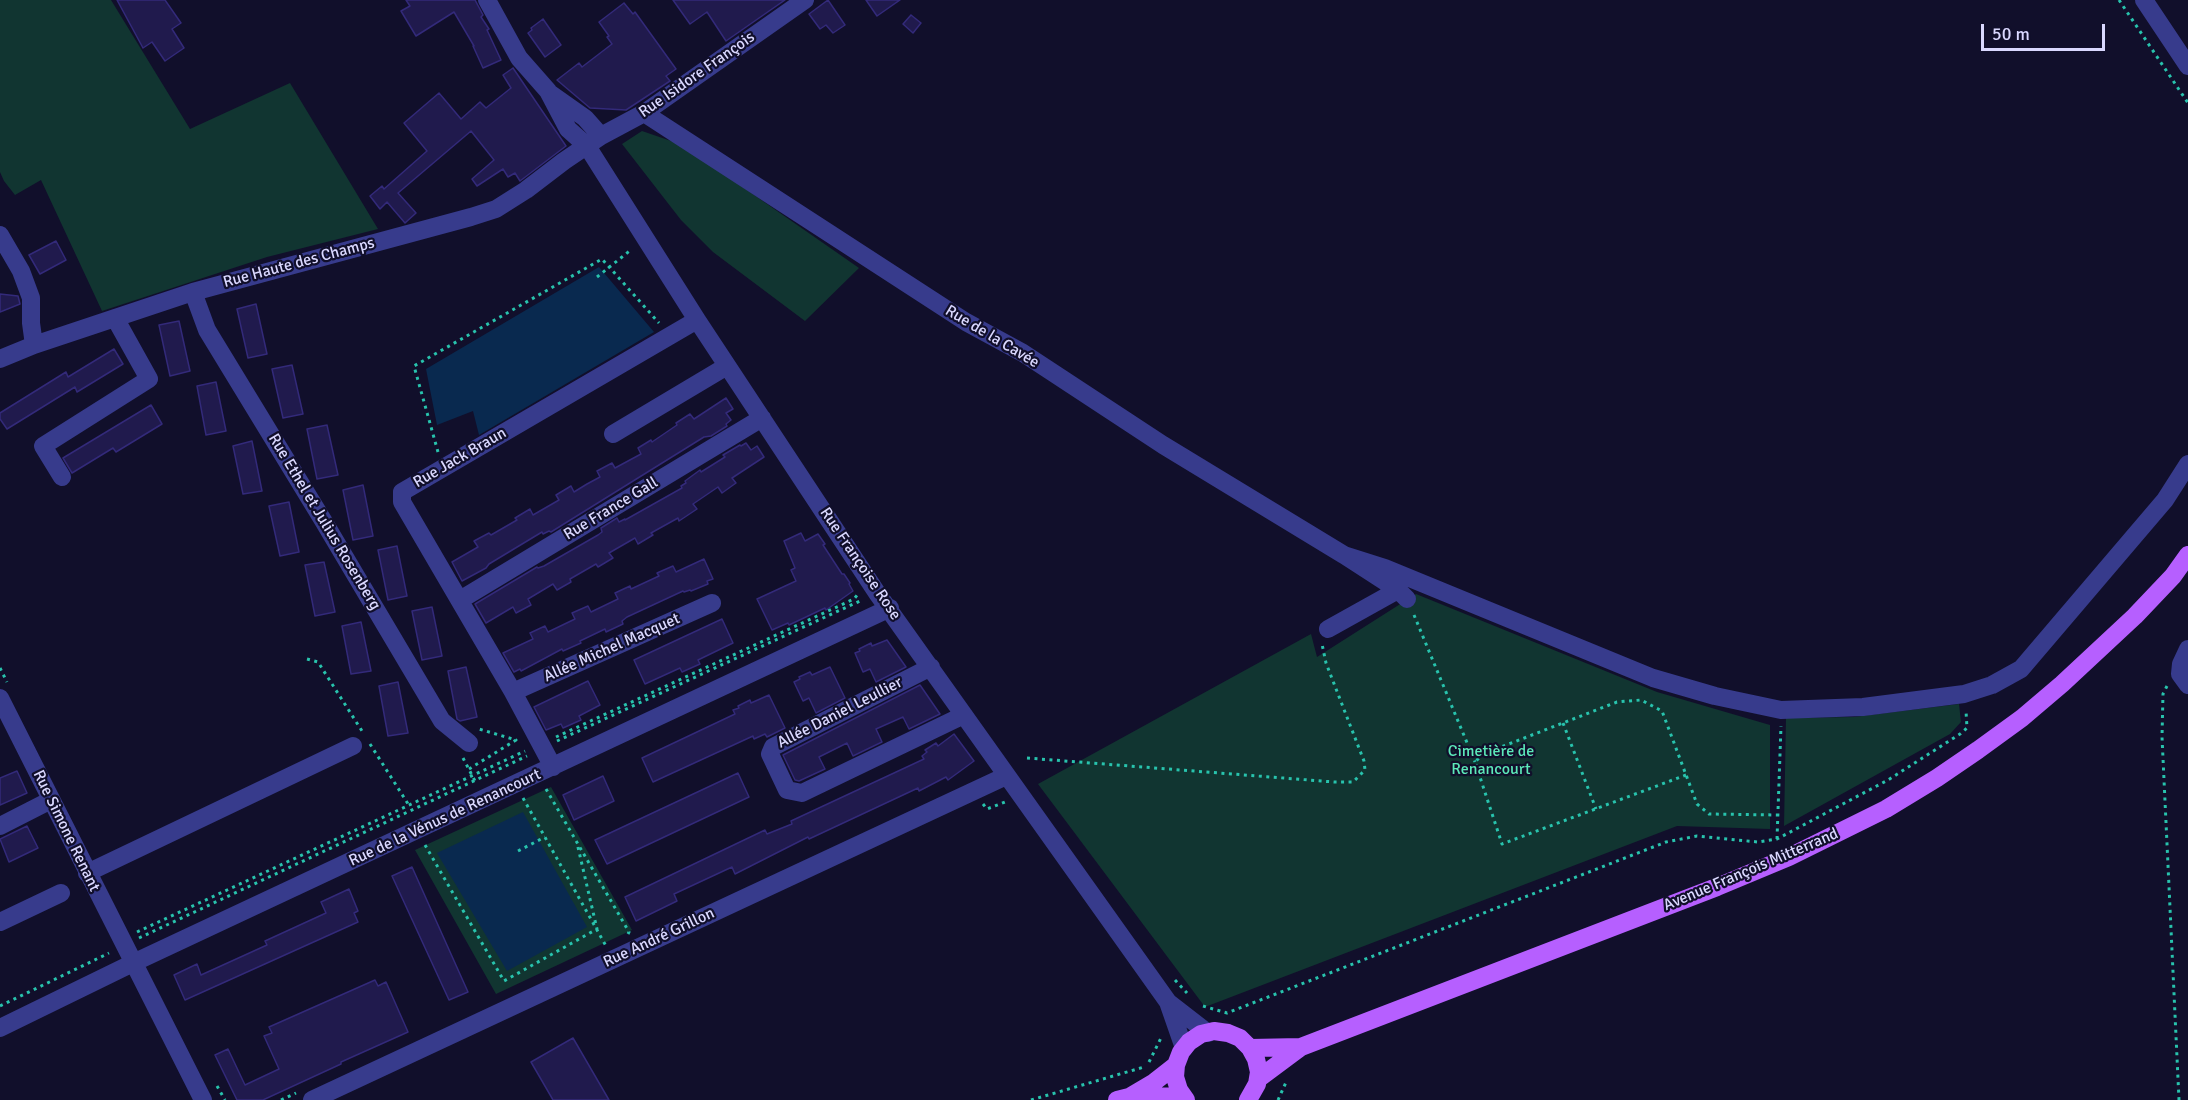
<!DOCTYPE html>
<meta charset="utf-8">
<style>
body{margin:0}
#map{position:relative;width:2188px;height:1100px;overflow:hidden;background:#110f2b;font-family:Signika,sans-serif}
canvas{display:block}
.scale{position:absolute;left:1981px;top:24px;width:124px;height:27px;box-sizing:border-box;border:3px solid #dad8ff;border-top:0;padding-left:8px;font-size:18px;line-height:21px;white-space:nowrap;color:#dad8ff;-webkit-text-stroke:4px #110f2b;paint-order:stroke}
</style>
<div id="map">
<canvas width="2188" height="1100"></canvas>
<div class="scale">50 m</div>
</div>
<script>
const ctx = document.querySelector('canvas').getContext('2d');
ctx.lineJoin = 'round';
function paint(path, color) { ctx.fillStyle = color; ctx.fill(path, 'evenodd'); }
const shape = rows => new Path2D(rows.map(r => 'M' + r).join(''));
function strokePath(path, color, width, dash) { ctx.strokeStyle = color; ctx.lineWidth = width; ctx.lineCap = dash ? 'butt' : 'round'; ctx.setLineDash(dash || []); ctx.stroke(path); }
function write(font, color, halo, rows, align = 'center') {
  ctx.font = font + ' Signika,sans-serif'; ctx.lineWidth = 4.5; ctx.setLineDash([]); ctx.textBaseline = 'middle'; ctx.strokeStyle = halo; ctx.fillStyle = color; for (const [text, x, y, turn = 0] of rows) {
    ctx.save(); ctx.translate(x, y); ctx.rotate((+turn || 0) * Math.PI / 180); ctx.textAlign = isNaN(turn) ? turn : align; if (halo) ctx.strokeText(text, 0, 0); ctx.fillText(text, 0, 0); ctx.restore();
  }
}
paint(shape([
 [0,0,111,0,190,129,290,83,378,229,267,257,102,311,41,180,15,195,4,181,0,172],
 [642,131,674,142,724,174,859,268,805,321,713,252,681,220,622,144],
 [1416,594,1657,692,1770,725,1770,829,1677,826,1205,1007,1038,784,1311,634,1317,657],
 [1959,704,1961,722,1950,734,1784,826,1786,718,1854,717],
 [551,787,632,930,496,994,415,850]
]), '#113531');
paint(shape([
 [599,267,654,332,479,435,473,411,437,425,426,369],
 [523,812,587,927,507,971,437,853]
]), '#09294f');
const building = shape([
 [117,0,165,0,181,23,172,29,184,48,165,61,152,42,143,48,117,0],
 [406,0,475,0,483,15,481,17,489,29,487,30,501,60,483,68,473,46,474,46,454,12,416,36,401,11,410,6,406,0],
 [673,0,785,0,726,41,707,12,690,24,673,0],
 [828,0,845,25,833,33,826,25,820,29,809,14,828,0],
 [866,0,900,0,877,16,866,0],
 [624,3,633,14,635,12,676,69,666,76,670,81,626,110,590,108,557,80,579,63,582,67,612,44,607,37,609,36,599,22,624,3],
 [911,15,921,23,913,33,903,24,911,15],
 [543,19,561,45,545,57,528,33,532,30,531,28,543,19],
 [513,68,566,146,520,181,515,173,508,177,503,169,477,186,472,179,494,160,471,131,398,193,416,213,405,223,387,202,380,209,370,196,382,186,384,189,427,151,404,123,439,93,461,119,480,102,486,108,511,88,503,75,513,68],
 [56,241,66,260,40,274,29,255,56,241],
 [0,294,18,296,20,304,0,312,0,294],
 [256,304,267,354,248,358,237,309,256,304],
 [179,321,190,371,170,376,159,325,179,321],
 [114,349,123,364,77,392,75,387,7,429,0,419,0,413,66,372,68,377,114,349],
 [292,365,303,414,283,418,272,369,292,365],
 [216,382,226,431,206,435,197,386,216,382],
 [726,398,733,409,726,413,731,420,726,424,727,426,711,436,704,437,551,532,549,531,543,534,542,532,489,564,486,568,462,581,452,562,478,547,474,541,489,533,491,535,517,520,515,518,530,509,533,515,559,500,556,495,571,486,574,492,587,484,600,477,597,471,612,463,615,468,641,454,638,448,651,440,652,442,677,425,676,423,690,414,694,419,726,398],
 [151,405,162,424,116,452,113,448,72,473,63,458,151,405],
 [327,425,338,475,317,479,307,429,327,425],
 [252,441,262,491,243,494,233,446,252,441],
 [746,443,751,450,757,446,764,457,732,478,736,483,722,493,718,487,693,504,697,509,679,521,678,518,651,533,653,535,638,544,635,538,609,553,613,558,598,567,596,564,570,579,571,582,557,590,553,584,528,599,531,605,516,613,513,607,486,623,475,604,537,567,538,568,544,566,598,535,602,532,601,528,617,518,619,522,625,519,625,520,682,488,681,486,686,483,685,481,700,470,701,472,725,457,723,455,740,445,741,446,746,443],
 [363,485,373,536,353,540,343,490,363,485],
 [289,502,299,552,280,556,269,506,289,502],
 [801,533,805,541,818,534,825,544,823,545,842,574,844,574,850,583,849,584,853,591,826,610,825,608,789,625,788,623,772,630,757,599,796,581,791,570,795,568,784,541,801,533],
 [397,546,407,596,388,600,378,550,397,546],
 [704,559,713,579,707,581,708,584,691,591,690,590,684,592,683,591,627,617,622,621,623,624,606,632,605,629,580,641,581,643,563,651,562,649,521,671,520,669,514,672,503,653,533,639,530,633,545,626,548,632,575,619,572,613,588,606,591,612,618,599,615,593,630,586,631,589,659,576,657,573,673,566,676,572,704,559],
 [324,562,335,612,315,616,305,565,324,562],
 [432,607,442,656,422,660,412,611,432,607],
 [722,619,733,643,698,660,700,664,682,672,680,668,645,684,634,660,722,619],
 [361,622,371,671,351,674,342,626,361,622],
 [887,640,906,667,876,682,870,669,863,672,855,653,860,651,859,649,871,643,872,646,887,640],
 [466,667,477,717,460,721,457,719,448,671,466,667],
 [830,667,845,698,816,713,809,698,803,701,794,682,800,679,799,677,810,672,812,675,830,667],
 [588,681,600,705,579,716,581,720,563,728,561,724,546,730,534,707,588,681],
 [398,682,408,733,388,736,379,686,398,682],
 [920,685,940,714,909,729,903,717,876,729,882,742,853,756,847,743,819,757,825,769,799,781,795,780,783,755,920,685],
 [769,695,785,728,767,737,765,734,754,739,753,736,653,782,642,758,735,714,733,710,739,708,738,706,750,700,751,703,769,695],
 [954,734,974,761,948,780,946,777,919,791,918,788,809,839,808,837,735,874,732,867,674,894,677,901,636,921,625,897,765,830,767,834,792,824,791,821,924,759,922,756,927,752,925,750,936,743,938,746,954,734],
 [17,771,27,793,0,805,0,778,17,771],
 [738,773,749,797,607,864,595,840,738,773],
 [603,776,614,801,574,820,563,795,603,776],
 [27,826,38,848,9,862,0,839,27,826],
 [412,867,468,992,449,1000,392,876,412,867],
 [349,889,358,911,354,913,358,922,185,1000,174,975,197,964,201,975,267,945,265,941,326,913,321,902,349,889],
 [375,980,378,986,386,982,408,1032,341,1062,341,1064,263,1100,237,1100,215,1055,228,1049,245,1085,279,1069,264,1036,272,1033,269,1027,375,980],
 [573,1038,609,1100,553,1100,531,1062,573,1038]
]);
paint(building, '#201a4d');
strokePath(building, '#332a7a', 1.5);
strokePath(shape([
 [2119,0,2188,103],
 [597,277,632,249],
 [438,452,414,366,602,259,659,323],
 [1414,615,1475,762],
 [307,659,318,662,362,731],
 [0,668,7,682],
 [2167,686,2163,694,2162,737,2179,1100],
 [1563,723,1596,809],
 [556,737,854,599,858,594],
 [557,741,862,600],
 [370,744,410,807],
 [463,758,475,781],
 [1027,758,1334,782,1353,782,1365,770,1364,761,1326,663,1322,644],
 [469,769,516,740,479,729],
 [1686,775,1502,844,1475,762,1483,754,1617,702,1641,700,1662,711,1697,804,1709,814,1778,815],
 [546,789,629,932,628,934],
 [523,798,606,946],
 [983,804,987,809,1005,802],
 [1777,839,1781,726],
 [425,845,504,981,597,929,577,843],
 [518,851,545,837],
 [137,932,525,751],
 [139,938,527,756],
 [1175,980,1187,993],
 [0,1006,109,953],
 [1203,1006,1227,1013,1666,842,1697,836,1758,842,1777,839,1888,780,1960,734,1967,728,1966,711],
 [1149,1062,1162,1036],
 [217,1086,225,1100],
 [281,1100,296,1093],
 [1031,1100,1144,1067],
 [1278,1100,1287,1080]
]), '#28c3ad', 3, [3, 4.5]);
strokePath(shape([
 [487,0,519,58,548,91,568,129,587,146,697,320,877,593,1168,1002,1184,1048],
 [2144,0,2188,66],
 [551,94,585,118,601,136],
 [644,113,966,322,1023,353,1163,445,1344,555,1398,590,1407,599],
 [0,235,21,271,31,298,31,323,34,345],
 [193,292,207,330,324,522,442,721,469,743],
 [0,359,34,345,193,292,471,217,496,209,526,190,564,161,601,136,644,113,805,0],
 [613,434,727,366],
 [62,477,43,446,149,379,115,318],
 [1344,555,1385,568,1653,678,1715,696,1781,710,1863,707,1964,694,1992,685,2021,669,2165,500,2188,464],
 [460,600,762,418],
 [1328,629,1398,590],
 [2188,649,2181,664,2180,674,2188,685],
 [931,667,773,747,770,754,787,790,802,793,964,715],
 [513,692,712,603],
 [0,698,203,1100],
 [553,767,513,692,402,502,402,492,697,320],
 [0,826,51,800],
 [87,873,353,746],
 [0,922,61,893],
 [1168,1002,1208,1033],
 [0,1028,133,963,890,608],
 [312,1100,1006,776]
]), '#373b8c', 18);
strokePath(shape([
 [1250,1048,1301,1047],
 [1258,1079,1301,1047,1717,887,1789,857,1886,809,1937,778,1978,750,2022,718,2062,684,2135,616,2173,576,2188,555],
 [1131,1096,1153,1083,1176,1065],
 [1117,1100,1129,1097,1183,1096],
 [1186,1100,1179,1090,1175,1077,1176,1065,1181,1052,1189,1042,1201,1034,1214,1031,1228,1033,1240,1038,1250,1048,1256,1059,1259,1072,1257,1084,1248,1100]
]), '#b65fff', 18);
write('16px', '#dad8ff', '#110f2b', [
 ["Rue Isidore François",697,75,-35],
 ["Rue Haute des Champs",299,263,-15],
 ["Rue de la Cavée",992,337,31],
 ["Rue Jack Braun",460,458,-30],
 ["Rue France Gall",611,509,-31],
 ["Rue Ethel et Julius Rosenberg",324,522,59],
 ["Rue Françoise Rose",860,564,56],
 ["Allée Michel Macquet",612,648,-24],
 ["Allée Daniel Leullier",840,713,-27],
 ["Rue de la Vénus de Renancourt",445,818,-25],
 ["Rue Simone Renant",66,831,64],
 ["Avenue François Mitterrand",1751,870,-23],
 ["Rue André Grillon",659,938,-25]
]);
write('16px', '#5ce8b9', '#110f2b', [
 ["Cimetière de",1491,752],
 ["Renancourt",1491,770]
]);
</script>
